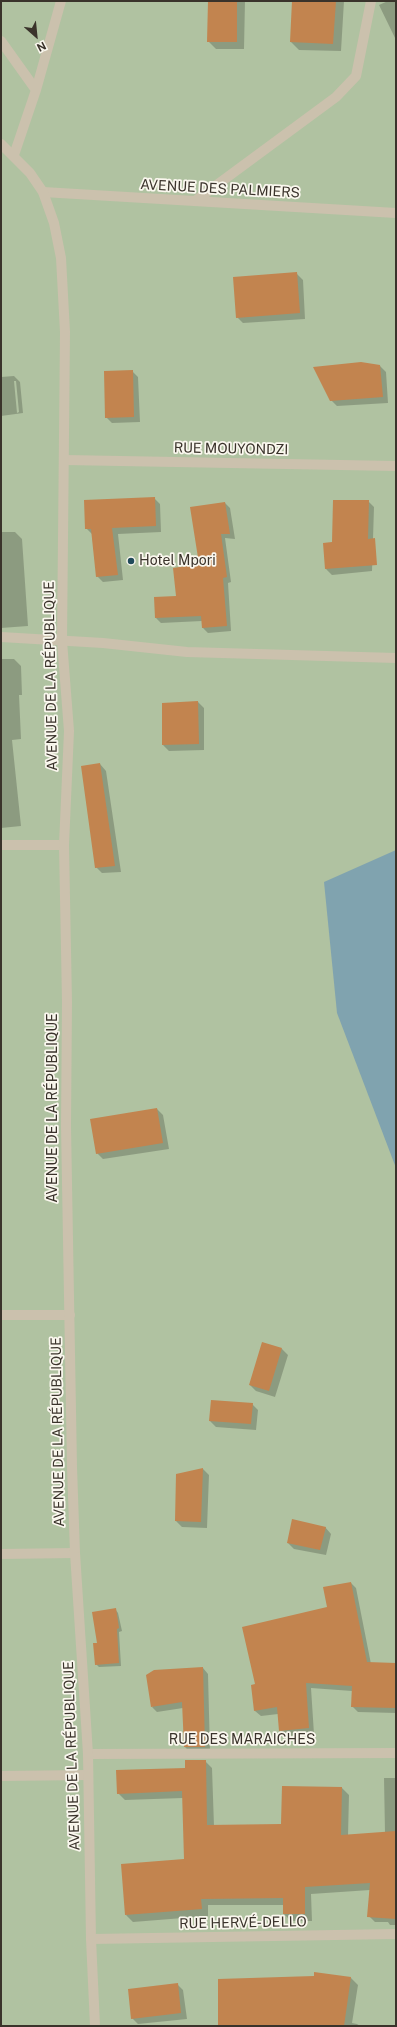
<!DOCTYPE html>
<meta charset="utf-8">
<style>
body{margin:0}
#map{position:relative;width:397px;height:2027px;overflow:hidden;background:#f3eee1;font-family:"Public Sans",sans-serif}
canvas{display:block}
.frame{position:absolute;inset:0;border:2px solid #3a332b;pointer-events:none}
.north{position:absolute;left:16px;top:16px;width:40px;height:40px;-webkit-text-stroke:3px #faf7ee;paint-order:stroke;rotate:153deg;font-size:11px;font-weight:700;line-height:16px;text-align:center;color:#3a332b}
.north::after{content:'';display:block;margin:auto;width:14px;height:18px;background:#3a332b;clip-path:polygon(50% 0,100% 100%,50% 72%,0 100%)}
</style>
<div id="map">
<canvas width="397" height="2027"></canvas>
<div class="frame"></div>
<div class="north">N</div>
</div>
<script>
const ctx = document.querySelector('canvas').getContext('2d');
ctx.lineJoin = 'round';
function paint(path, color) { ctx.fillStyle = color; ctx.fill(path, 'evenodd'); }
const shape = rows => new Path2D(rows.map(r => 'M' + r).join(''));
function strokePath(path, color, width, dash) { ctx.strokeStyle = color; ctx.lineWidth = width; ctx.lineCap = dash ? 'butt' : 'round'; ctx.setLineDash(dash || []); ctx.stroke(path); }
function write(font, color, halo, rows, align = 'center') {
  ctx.font = font + ' "Public Sans",sans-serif'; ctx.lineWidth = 3.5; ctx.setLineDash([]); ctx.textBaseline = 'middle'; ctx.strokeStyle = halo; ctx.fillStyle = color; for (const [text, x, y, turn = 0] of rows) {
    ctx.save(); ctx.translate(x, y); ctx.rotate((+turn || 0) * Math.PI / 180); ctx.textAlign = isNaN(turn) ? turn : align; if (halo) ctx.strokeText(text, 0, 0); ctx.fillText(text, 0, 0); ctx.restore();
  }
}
paint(shape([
 [1,1,396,1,396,2026,1,2026]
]), '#b0c2a1');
paint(shape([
 [396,850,396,1168,337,1013,324,882]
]), '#80a3af');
paint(shape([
 [209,1,245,1,244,49,216,49,208,41],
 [293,1,344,1,341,51,299,50,291,42],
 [388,1,396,1,396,40,379,5],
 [297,274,303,280,305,319,243,323,237,317],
 [380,366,386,372,388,403,337,406,331,400],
 [132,371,138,377,140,422,112,423,106,417],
 [14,376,20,382,23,413,1,416,1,377],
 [14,381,16,381,19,412,17,413],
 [154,498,160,504,161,532,118,534,123,580,103,582,97,576,92,534,86,528],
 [368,501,374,507,372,571,332,575,326,569,333,543],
 [225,503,230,508,235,539,225,538,231,582,228,583,231,631,208,633,203,628,202,621,161,623,156,618,177,597,200,565,192,508],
 [1,532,15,532,22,539,28,626,1,628],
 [1,659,14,659,21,666,22,695,19,695,21,739,12,740,21,826,1,828],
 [198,702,204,708,204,750,169,751,163,745],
 [100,764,106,771,121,872,102,873,96,867],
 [157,1109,163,1115,169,1149,103,1159,97,1153],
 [263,1343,282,1349,288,1355,275,1397,256,1391,250,1385],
 [252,1404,258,1410,256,1430,216,1427,210,1421],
 [203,1469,209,1475,207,1528,182,1527,176,1521],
 [325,1527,331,1534,326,1555,294,1549,288,1543],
 [351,1583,356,1588,371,1664,396,1664,396,1713,358,1712,352,1706,352,1691,311,1688,314,1734,285,1736,280,1730,278,1714,261,1716,255,1711,256,1685],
 [115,1609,118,1613,122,1631,119,1632,121,1666,99,1667,96,1664,98,1644],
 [203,1668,208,1674,210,1752,190,1752,185,1747,183,1708,157,1712,152,1707],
 [205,1761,212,1768,214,1826,282,1825,342,1788,349,1795,348,1836,385,1833,384,1778,396,1778,396,1925,390,1925,388,1922,375,1922,368,1915,370,1890,311,1894,312,1921,291,1921,284,1914,284,1905,208,1905,208,1916,133,1922,126,1915,185,1860,183,1798,125,1800,118,1793],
 [315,1973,351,1978,358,1985,352,2023,357,2024,360,2026,219,2026,315,1977],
 [177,1984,183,1990,187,2019,138,2024,132,2018]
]), '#0003');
paint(shape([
 [208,1,237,1,237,42,207,42],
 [292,1,336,1,333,44,290,42],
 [297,272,300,313,236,318,233,277],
 [361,362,380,365,383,397,330,401,313,367],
 [133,370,134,417,105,418,104,371],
 [155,497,156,526,112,528,118,575,96,577,91,529,85,529,84,500],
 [333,500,369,500,368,539,375,538,377,565,325,569,323,543,332,542],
 [225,502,230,534,221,534,227,577,223,578,227,626,202,628,201,616,155,618,154,597,176,596,173,568,199,564,190,507],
 [198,701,199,744,162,745,162,703],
 [100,763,115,866,95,868,81,766],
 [157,1108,163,1143,96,1154,90,1119],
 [262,1342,282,1348,269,1391,249,1385],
 [211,1400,253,1403,251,1424,209,1421],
 [203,1468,201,1522,175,1521,176,1474],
 [292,1519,326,1527,320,1550,287,1543],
 [351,1582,367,1662,396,1663,396,1708,351,1707,352,1686,306,1683,309,1728,279,1731,277,1707,254,1711,251,1685,255,1684,242,1627,327,1607,323,1587],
 [116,1608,119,1628,117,1629,119,1663,95,1665,93,1643,97,1643,92,1612],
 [203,1667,205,1747,184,1747,182,1702,151,1707,146,1675,154,1670],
 [185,1760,206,1760,207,1825,281,1824,282,1786,342,1787,341,1835,396,1831,396,1919,367,1917,370,1883,305,1887,305,1914,283,1914,283,1898,201,1899,202,1909,125,1915,121,1864,184,1859,182,1791,117,1794,116,1770,185,1768],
 [314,1972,351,1977,344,2026,218,2026,218,1979,314,1976],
 [178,1983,181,2013,131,2019,128,1989]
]), '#c2844f');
strokePath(shape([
 [1,41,36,90],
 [14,155,36,90,61,1]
]), '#cbc1ad', 10);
strokePath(shape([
 [43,192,396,213],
 [195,201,336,97,356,76,371,1],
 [65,460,396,466],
 [1,637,103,643,187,652,396,658],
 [1,845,64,845],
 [1,1315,70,1315],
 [1,1554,75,1553],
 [88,1754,396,1753],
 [1,1776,88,1775],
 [91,1939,396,1934]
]), '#cbc1ad', 10);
strokePath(shape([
 [1,144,30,173,43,192,54,223,61,258,65,332,62,641,69,731,64,845,67,1002,66,1126,72,1467,75,1553,88,1754,91,1939,95,2026]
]), '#cbc1ad', 10);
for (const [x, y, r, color] of [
 [131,561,4,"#214a5a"]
]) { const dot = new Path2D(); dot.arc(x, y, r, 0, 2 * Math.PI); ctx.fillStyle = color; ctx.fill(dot); strokePath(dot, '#faf7ee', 1.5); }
write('14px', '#3a332b', '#faf7ee', [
 ["AVENUE DES PALMIERS",220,189,3],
 ["RUE MOUYONDZI",231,449,1],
 ["AVENUE DE LA RÉPUBLIQUE",51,676,-91],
 ["AVENUE DE LA RÉPUBLIQUE",53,1108,-90],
 ["AVENUE DE LA RÉPUBLIQUE",58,1432,-91],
 ["RUE DES MARAICHES",242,1740],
 ["AVENUE DE LA RÉPUBLIQUE",72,1756,-92],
 ["RUE HERVÉ-DELLO",243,1923,-1]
]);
write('14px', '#3a332b', '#faf7ee', [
 ["Hotel Mpori",139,561]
], 'left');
</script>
